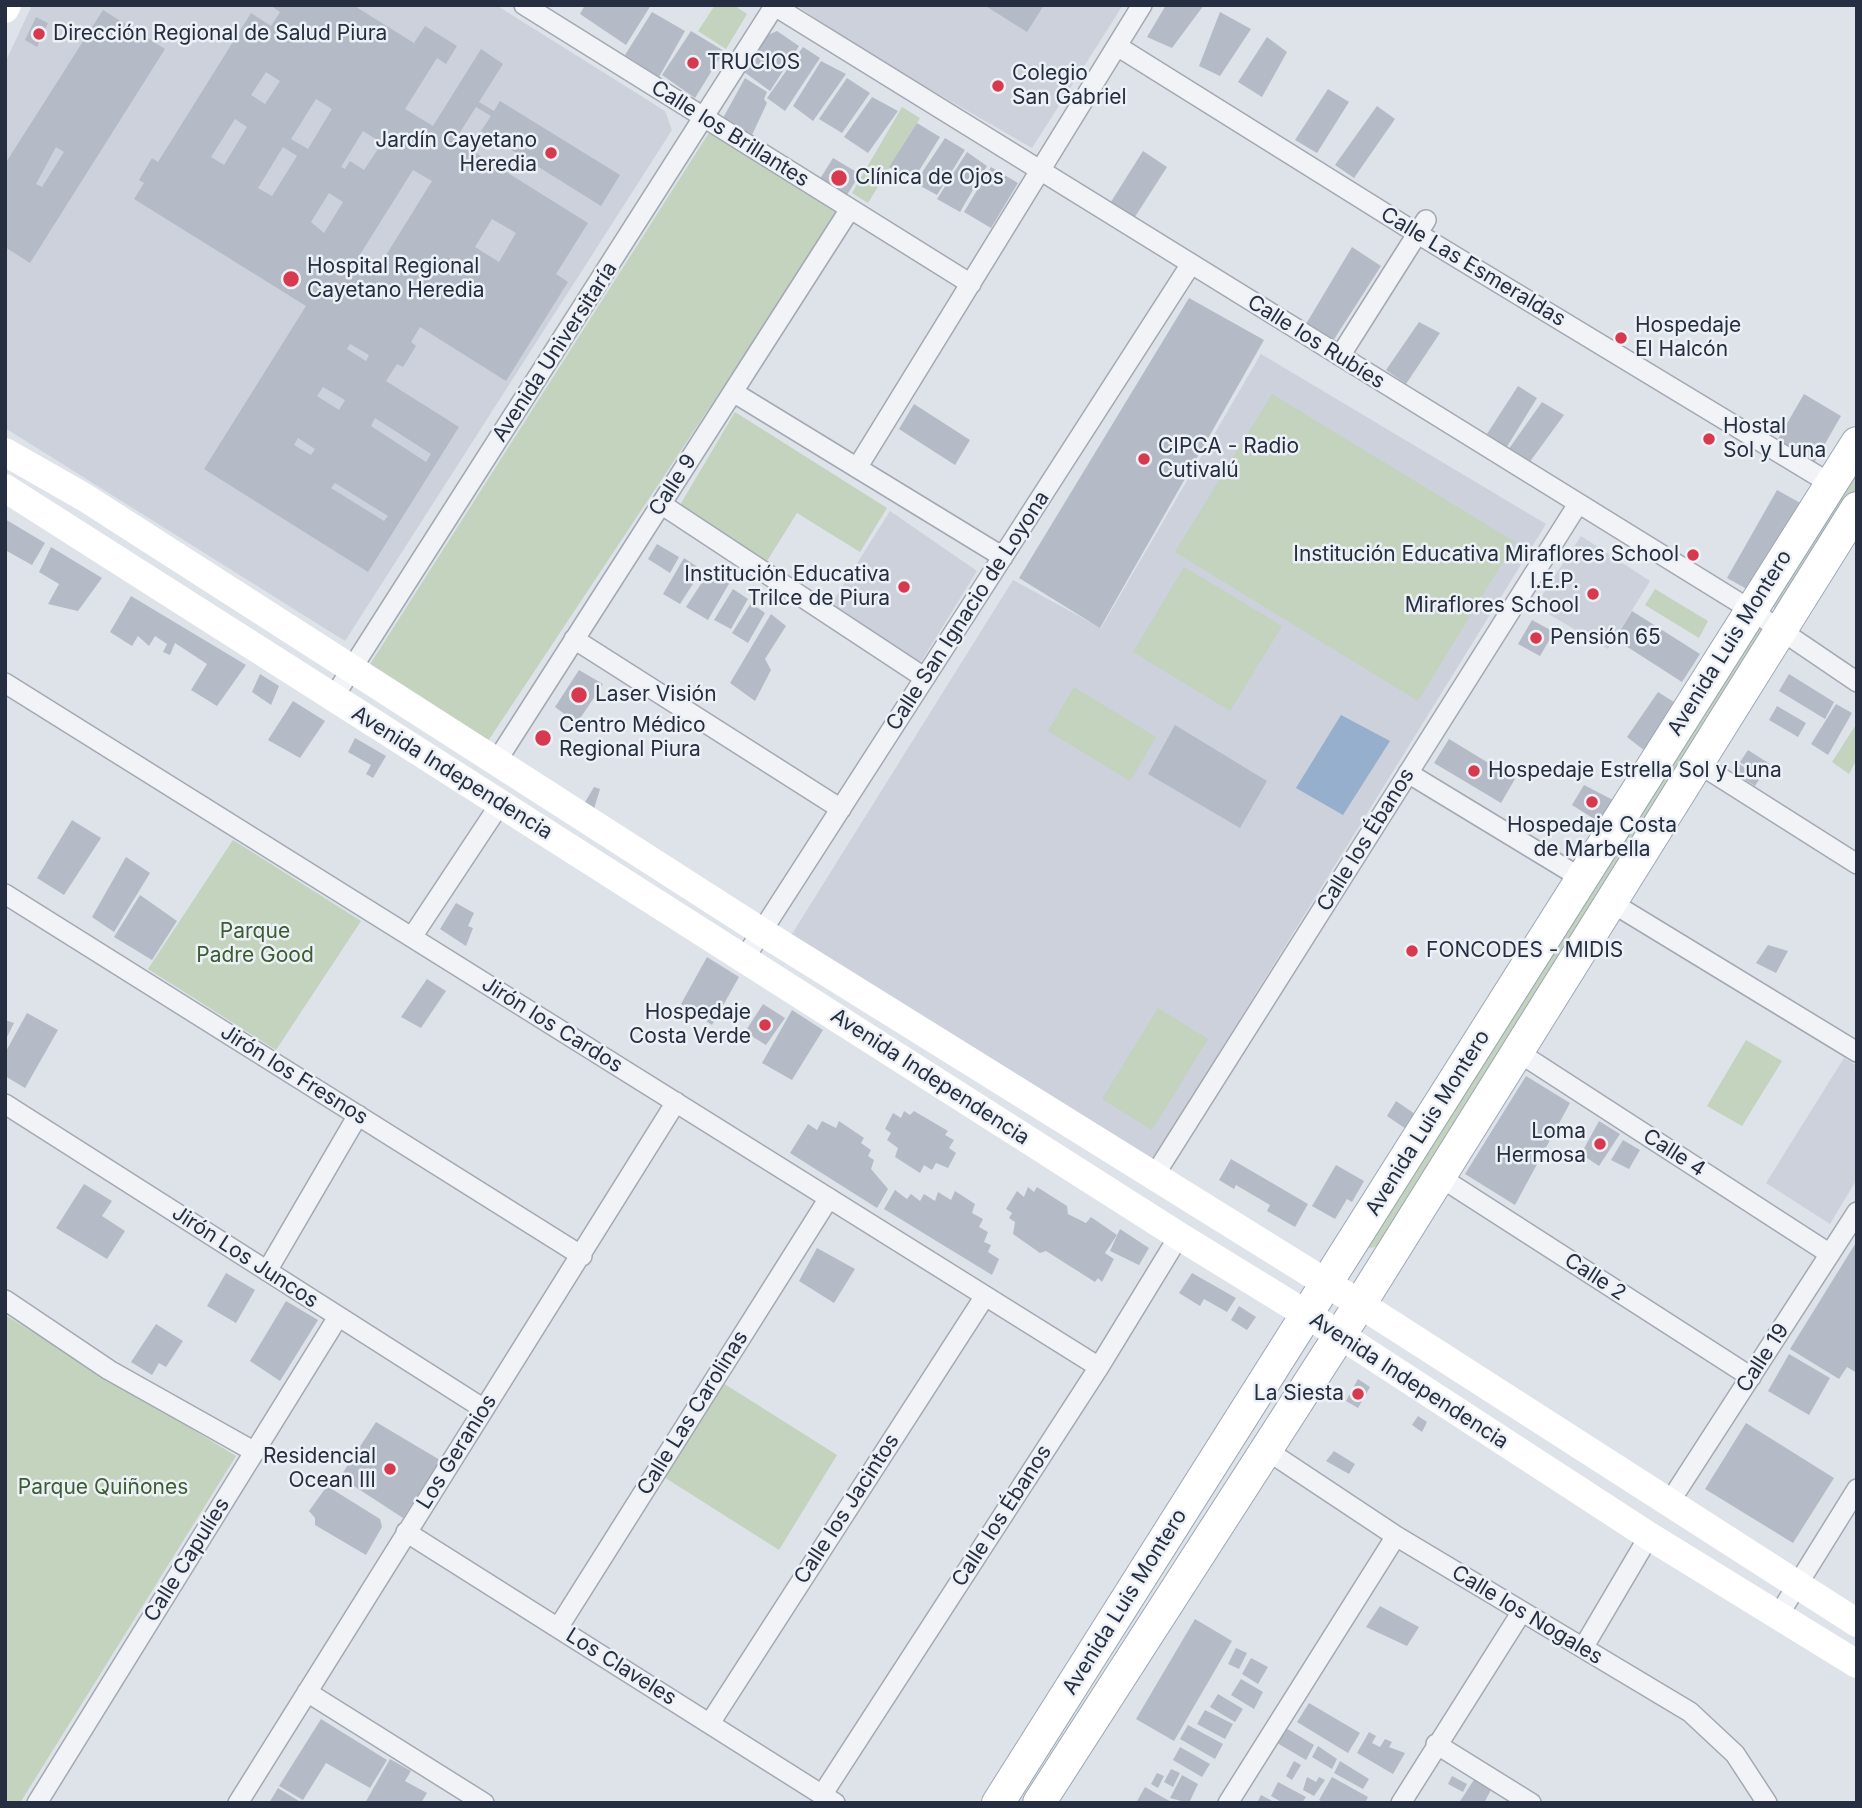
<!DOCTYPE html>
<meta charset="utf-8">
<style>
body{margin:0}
#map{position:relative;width:1862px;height:1808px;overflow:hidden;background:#dee2e9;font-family:Inter,sans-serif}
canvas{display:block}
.frame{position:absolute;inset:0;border:7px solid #262f41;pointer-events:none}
</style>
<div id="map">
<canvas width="1862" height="1808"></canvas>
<div class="frame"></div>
</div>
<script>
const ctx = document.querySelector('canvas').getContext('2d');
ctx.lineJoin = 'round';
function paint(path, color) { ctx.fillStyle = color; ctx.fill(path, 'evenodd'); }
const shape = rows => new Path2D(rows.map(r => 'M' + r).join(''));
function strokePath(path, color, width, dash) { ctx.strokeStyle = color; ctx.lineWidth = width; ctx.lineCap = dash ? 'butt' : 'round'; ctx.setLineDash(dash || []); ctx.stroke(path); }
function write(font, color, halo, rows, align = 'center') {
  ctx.font = font + ' Inter,sans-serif'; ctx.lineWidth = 5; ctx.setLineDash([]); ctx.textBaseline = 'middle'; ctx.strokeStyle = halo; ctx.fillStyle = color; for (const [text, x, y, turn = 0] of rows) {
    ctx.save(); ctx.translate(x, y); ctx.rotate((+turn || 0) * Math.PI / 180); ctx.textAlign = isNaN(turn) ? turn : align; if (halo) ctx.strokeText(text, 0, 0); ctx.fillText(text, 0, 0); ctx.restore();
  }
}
paint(shape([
 [32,5,496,5,665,111,672,130,345,641,5,428,5,63],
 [796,5,1123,5,1032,148,869,54],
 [1261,354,1546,524,1149,1166,787,942,1013,580,1101,628],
 [890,511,977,571,919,665,832,603],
 [1581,536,1650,581,1608,649,1535,606],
 [1844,1058,1857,1066,1857,1179,1830,1224,1766,1183]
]), '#ccd1db');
paint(shape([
 [715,5,734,5,747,14,726,49,698,31],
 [902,107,920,118,868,203,852,193],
 [712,128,838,214,484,747,367,669],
 [1272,394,1515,542,1418,701,1175,552],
 [735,412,887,508,860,552,797,513,767,561,680,505],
 [1857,472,1857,498,1775,611,1773,603],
 [1184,567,1282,626,1230,711,1133,652],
 [1655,589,1708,621,1699,638,1645,605],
 [1756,625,1767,633,1384,1245,1369,1248,1369,1232],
 [1074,687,1156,737,1130,781,1048,731],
 [1857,723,1857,759,1849,774,1832,762],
 [233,840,361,921,276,1050,148,969],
 [1158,1008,1208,1039,1152,1130,1102,1099],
 [1746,1040,1782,1061,1742,1126,1707,1106],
 [5,1315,236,1456,20,1803,5,1803],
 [723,1383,837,1455,779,1550,664,1477]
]), '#c3d3be');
paint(shape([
 [1341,715,1390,741,1343,815,1296,788]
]), '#96afcc');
paint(shape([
 [270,5,353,5,414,43,425,26,457,46,446,64,437,58,405,109,433,126,481,49,503,64,479,102,494,111,500,101,620,175,601,206,481,131,491,116,476,107,455,140,588,223,556,274,568,282,506,381,420,327,411,342,416,346,403,367,397,364,386,381,459,427,368,572,204,469,306,306,134,199,144,183,139,180,152,158,158,162,251,13,271,26,280,12],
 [266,72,280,81,265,104,251,95],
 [316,99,332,109,308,149,291,139],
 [235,119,247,127,224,165,211,157],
 [363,131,382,143,364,170,350,161,345,169,341,167],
 [283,147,297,156,272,196,258,188],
 [413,170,432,181,378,268,359,256],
 [329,193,343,202,324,233,311,222],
 [492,219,516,233,499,262,475,247],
 [350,344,369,355,366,361,347,349],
 [323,387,345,400,339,410,317,396],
 [375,418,431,454,426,462,371,426],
 [298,438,315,449,311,455,294,445],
 [335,483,388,516,384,521,331,488],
 [585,5,651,5,626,45,580,14],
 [984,5,1044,5,1027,32],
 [1166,5,1204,5,1172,48,1147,37],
 [103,10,165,49,30,263,5,247,5,164],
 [56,147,64,152,42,187,36,184],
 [652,12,685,31,659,77,625,55],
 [1220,12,1251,29,1220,76,1199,66],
 [36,17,48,23,37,47,25,40],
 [691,31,724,51,695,98,662,75],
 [777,31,799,46,770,91,744,72,768,35],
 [1267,37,1287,52,1262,97,1238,82],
 [803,47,820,58,785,111,767,98],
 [821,61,846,74,813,121,793,106],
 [745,78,767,92,764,99,767,103,752,135,723,118],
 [847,78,870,93,842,133,819,119],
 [1328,89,1349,102,1317,153,1295,140],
 [872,97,898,111,868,153,844,137],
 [1377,106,1395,119,1354,178,1335,165],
 [917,123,940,137,912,182,889,167],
 [945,138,965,150,937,195,915,183],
 [1143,151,1167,167,1133,220,1109,205],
 [967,152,987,166,960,212,937,199],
 [833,158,860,174,845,198,818,182],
 [991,167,1018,183,991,228,964,212],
 [1352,247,1381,266,1333,341,1306,324],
 [1189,298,1264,340,1100,628,1019,578],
 [1419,322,1440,333,1406,384,1386,370],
 [1518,386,1537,398,1505,450,1485,437],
 [1804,394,1841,416,1811,468,1774,446],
 [1542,402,1564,415,1529,463,1508,450],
 [914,404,970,440,955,465,899,429],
 [1777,490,1804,505,1754,593,1727,578],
 [5,519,45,543,32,565,5,550],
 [657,544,679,557,670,573,648,559],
 [51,547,102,578,78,611,48,604,59,584,39,572],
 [684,558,702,570,680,604,663,594],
 [710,570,730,582,708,620,686,607],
 [733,589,748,599,731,629,714,620],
 [131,596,246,665,217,706,191,690,207,664,175,643,170,655,163,652,167,644,155,636,149,646,138,636,132,646,110,632],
 [751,603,765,613,748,643,732,633],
 [1632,611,1700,654,1682,682,1615,639],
 [771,614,786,626,765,659,771,670,755,701,730,683],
 [1532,620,1554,632,1540,656,1518,644],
 [579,670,603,684,577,723,555,707],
 [260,674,279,686,271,705,252,692],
 [1789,674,1834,702,1825,719,1779,691],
 [1658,692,1674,702,1645,751,1627,737],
 [293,701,325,721,300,758,268,740],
 [1836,704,1852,713,1828,755,1811,744],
 [1777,706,1806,723,1798,737,1769,720],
 [1175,725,1267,781,1240,828,1148,774],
 [355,738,386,756,373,778,366,774,371,765,348,752],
 [1449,739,1515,779,1501,803,1434,763],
 [1748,750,1770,764,1761,776,1740,762],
 [1739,764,1760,778,1755,786,1733,772],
 [1584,785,1613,800,1599,822,1572,805],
 [594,787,600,789,594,809,584,804],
 [72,820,101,838,64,895,37,878],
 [126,857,150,873,114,932,92,917],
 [140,895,177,921,152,960,114,937],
 [456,903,474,913,468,926,473,928,466,946,440,929],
 [1768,945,1788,951,1776,973,1756,963],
 [707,957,739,977,712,1025,681,1004],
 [427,979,446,991,421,1028,401,1017],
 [763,1004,785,1018,766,1045,745,1032],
 [792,1010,823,1030,792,1080,762,1063],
 [27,1013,58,1030,25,1088,5,1076,5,1053],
 [5,1020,14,1023,5,1041],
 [1526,1076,1570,1103,1515,1205,1465,1174],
 [1396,1101,1415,1114,1406,1129,1387,1116],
 [904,1111,910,1115,914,1111,948,1131,945,1135,954,1140,949,1148,956,1153,948,1168,936,1163,932,1170,924,1165,920,1173,895,1157,898,1148,887,1140,891,1133,885,1129,893,1113,901,1118],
 [822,1121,836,1128,839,1121,864,1138,861,1143,871,1150,868,1156,874,1160,871,1169,888,1189,877,1208,790,1153,808,1124,817,1130],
 [1599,1121,1620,1134,1599,1166,1581,1154],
 [1623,1140,1640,1150,1629,1169,1611,1160],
 [1231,1159,1308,1204,1295,1227,1267,1211,1270,1205,1236,1185,1234,1189,1219,1180],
 [1336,1165,1364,1181,1352,1202,1347,1199,1335,1219,1312,1206],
 [84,1184,112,1201,102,1216,125,1231,107,1259,56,1228],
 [1028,1187,1034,1192,1037,1187,1067,1206,1068,1214,1086,1223,1091,1217,1117,1235,1105,1253,1114,1259,1102,1282,1098,1278,1095,1282,1046,1251,1040,1253,1013,1234,1015,1222,1009,1218,1012,1213,1006,1209,1017,1191,1024,1197],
 [895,1190,907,1199,911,1194,920,1201,924,1194,935,1201,938,1192,951,1200,955,1191,975,1204,972,1213,983,1219,979,1227,988,1232,984,1242,991,1245,988,1252,999,1259,992,1275,884,1209],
 [1120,1229,1149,1248,1139,1265,1110,1251],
 [1857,1241,1857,1373,1847,1367,1839,1379,1790,1349],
 [817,1248,855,1269,834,1303,799,1281],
 [226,1273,255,1290,236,1323,207,1306],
 [1192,1273,1236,1298,1227,1312,1204,1299,1200,1306,1179,1293],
 [286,1301,318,1320,280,1381,250,1361],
 [1239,1306,1256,1317,1247,1330,1231,1320],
 [156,1324,183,1341,166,1367,159,1363,152,1375,131,1362],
 [1789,1354,1830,1378,1809,1415,1768,1391],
 [1358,1379,1370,1387,1358,1408,1346,1401],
 [1418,1416,1427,1422,1422,1432,1412,1425],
 [376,1422,440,1460,403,1518,340,1477],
 [1746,1423,1834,1478,1793,1543,1705,1489],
 [1334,1451,1355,1464,1349,1474,1326,1461],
 [327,1486,380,1519,382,1527,366,1555,315,1525,315,1518,309,1511],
 [1380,1606,1419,1627,1407,1646,1366,1627],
 [1195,1619,1232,1641,1174,1741,1136,1719],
 [1236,1648,1247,1653,1239,1669,1228,1664],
 [1251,1658,1268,1667,1258,1684,1242,1674],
 [1241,1679,1263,1692,1254,1709,1231,1695],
 [1218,1694,1243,1709,1235,1722,1210,1707],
 [1309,1703,1360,1733,1348,1753,1297,1722],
 [1205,1710,1233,1724,1225,1739,1197,1724],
 [321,1719,387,1760,370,1788,326,1763,303,1800,279,1786],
 [1188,1725,1223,1744,1215,1759,1180,1739],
 [1281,1725,1314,1745,1306,1760,1272,1740],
 [1369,1732,1376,1736,1372,1743,1380,1747,1385,1739,1392,1742,1389,1747,1405,1753,1393,1774,1357,1753],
 [1318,1746,1337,1759,1332,1769,1312,1757],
 [1180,1747,1210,1764,1202,1777,1173,1760],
 [390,1759,411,1771,405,1781,427,1793,421,1803,365,1803],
 [1294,1761,1301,1765,1292,1780,1286,1776],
 [1340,1761,1369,1779,1363,1789,1334,1773],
 [1171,1769,1180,1773,1173,1787,1164,1782],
 [1157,1773,1164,1776,1158,1788,1151,1784],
 [1182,1775,1198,1784,1189,1803,1170,1798],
 [1452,1776,1467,1784,1463,1792,1448,1784],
 [1307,1777,1316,1782,1319,1777,1325,1780,1314,1796,1303,1790],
 [1332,1777,1368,1797,1365,1803,1325,1803,1319,1800],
 [1475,1778,1492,1788,1484,1803,1459,1803],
 [1278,1782,1306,1797,1302,1803,1283,1803,1271,1796],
 [1145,1787,1173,1803,1136,1803],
 [278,1788,302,1803,269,1803],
 [1261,1795,1276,1803,1257,1803]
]), '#b5bbc6');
const street = shape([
 [524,5,971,284],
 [773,5,1751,610,1857,682],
 [1117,46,1418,234,1831,484],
 [1340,356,1426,220],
 [733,392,1003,557],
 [857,468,1142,5],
 [661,504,925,678],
 [574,639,841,809],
 [5,683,1099,1367],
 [333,698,775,5],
 [496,762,850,209],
 [1696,762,1857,864],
 [1408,773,1581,878],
 [5,894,582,1256],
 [1609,901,1857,1052],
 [412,937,500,804],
 [744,959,1191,264],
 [1518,1052,1830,1254],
 [5,1104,484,1409],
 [1154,1176,1578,504],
 [1440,1177,1751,1377],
 [267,1271,358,1115],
 [5,1300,109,1370,255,1452],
 [1265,1449,1396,1536,1690,1712,1735,1754,1767,1803],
 [1669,1503,1857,1212],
 [406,1532,835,1803],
 [1778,1616,1857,1489],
 [558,1628,829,1198],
 [1583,1648,1649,1536],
 [307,1692,484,1803],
 [710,1723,985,1296],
 [1436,1744,1531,1803],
 [822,1795,1099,1367,1179,1236],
 [37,1803,338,1317],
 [238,1803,676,1102],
 [1228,1803,1396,1536],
 [1401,1803,1521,1613]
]);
const primary = shape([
 [998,1803,1857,443],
 [1039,1803,1360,1304,1857,508]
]);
strokePath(street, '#a3a9b3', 22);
strokePath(primary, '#9ca6b5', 34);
strokePath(street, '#f1f3f7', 19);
strokePath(shape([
 [5,9,7,5],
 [5,452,84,497,762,932,1360,1304,1857,1623],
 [5,488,1179,1236,1340,1335,1649,1536,1857,1664]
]), '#fff', 28);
strokePath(primary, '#fff', 32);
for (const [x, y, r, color] of [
 [39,34,7,"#d7394f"],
 [693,63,7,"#d7394f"],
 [998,86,7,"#d7394f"],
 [551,153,7,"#d7394f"],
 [839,178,9,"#d7394f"],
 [291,279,9,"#d7394f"],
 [1621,338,7,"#d7394f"],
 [1709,439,7,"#d7394f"],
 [1144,459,7,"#d7394f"],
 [1693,555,7,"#d7394f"],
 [904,587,7,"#d7394f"],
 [1593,594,7,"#d7394f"],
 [1536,638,7,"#d7394f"],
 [579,695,9,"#d7394f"],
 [543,738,9,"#d7394f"],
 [1474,771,7,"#d7394f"],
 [1592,802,7,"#d7394f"],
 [1412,951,7,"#d7394f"],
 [765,1025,7,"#d7394f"],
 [1600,1144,7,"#d7394f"],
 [1358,1394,7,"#d7394f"],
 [390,1469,7,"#d7394f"]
]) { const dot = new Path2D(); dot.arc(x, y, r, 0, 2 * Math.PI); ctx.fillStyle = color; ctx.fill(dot); strokePath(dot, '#edf1f6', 2.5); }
write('21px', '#262f41', '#edf1f6', [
 ["Dirección Regional de Salud Piura",53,34],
 ["TRUCIOS",707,63],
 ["Colegio",1012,74],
 ["San Gabriel",1012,98],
 ["Jardín Cayetano",537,141,"right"],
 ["Heredia",537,165,"right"],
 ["Clínica de Ojos",855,178],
 ["Hospital Regional",307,267],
 ["Cayetano Heredia",307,291],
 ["Hospedaje",1635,326],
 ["El Halcón",1635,350],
 ["Hostal",1723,427],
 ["Sol y Luna",1723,451],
 ["CIPCA - Radio",1158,447],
 ["Cutivalú",1158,471],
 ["Institución Educativa Miraflores School",1679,555,"right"],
 ["Institución Educativa",890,575,"right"],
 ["Trilce de Piura",890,599,"right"],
 ["I.E.P.",1579,582,"right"],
 ["Miraflores School",1579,606,"right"],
 ["Pensión 65",1550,638],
 ["Laser Visión",595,695],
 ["Centro Médico",559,726],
 ["Regional Piura",559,750],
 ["Hospedaje Estrella Sol y Luna",1488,771],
 ["Hospedaje Costa",1592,826,"center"],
 ["de Marbella",1592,850,"center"],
 ["FONCODES - MIDIS",1426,951],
 ["Hospedaje",751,1013,"right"],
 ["Costa Verde",751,1037,"right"],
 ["Loma",1586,1132,"right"],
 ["Hermosa",1586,1156,"right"],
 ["La Siesta",1344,1394,"right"],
 ["Residencial",376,1457,"right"],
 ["Ocean III",376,1481,"right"]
], 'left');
write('21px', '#262f41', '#edf1f6', [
 ["Calle los Brillantes",730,134,32],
 ["Calle Las Esmeraldas",1473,267,31],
 ["Calle los Rubíes",1316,342,32],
 ["Avenida Universitaría",555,352,-57],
 ["Calle 9",673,485,-57],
 ["Calle San Ignacio de Loyona",968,611,-57],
 ["Avenida Luis Montero",1730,643,-58],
 ["Avenida Independencia",452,773,32],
 ["Calle los Ébanos",1366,840,-58],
 ["Jirón los Cardos",552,1025,32],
 ["Jirón los Fresnos",294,1075,32],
 ["Avenida Independencia",930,1077,33],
 ["Avenida Luis Montero",1428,1123,-58],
 ["Calle 4",1674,1153,33],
 ["Jirón Los Juncos",245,1257,33],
 ["Calle 2",1595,1277,33],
 ["Calle 19",1763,1358,-57],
 ["Avenida Independencia",1409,1381,33],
 ["Calle Las Carolinas",693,1413,-58],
 ["Los Geranios",457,1452,-58],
 ["Calle los Jacintos",847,1509,-57],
 ["Calle los Ébanos",1002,1516,-57],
 ["Calle Capulíes",187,1560,-58],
 ["Avenida Luis Montero",1125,1602,-58],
 ["Calle los Nogales",1527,1615,31],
 ["Los Claveles",621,1667,32]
]);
write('21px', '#3a5d32', '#edf1f6', [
 ["Parque",255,932],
 ["Padre Good",255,956],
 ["Parque Quiñones",103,1488]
]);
</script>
